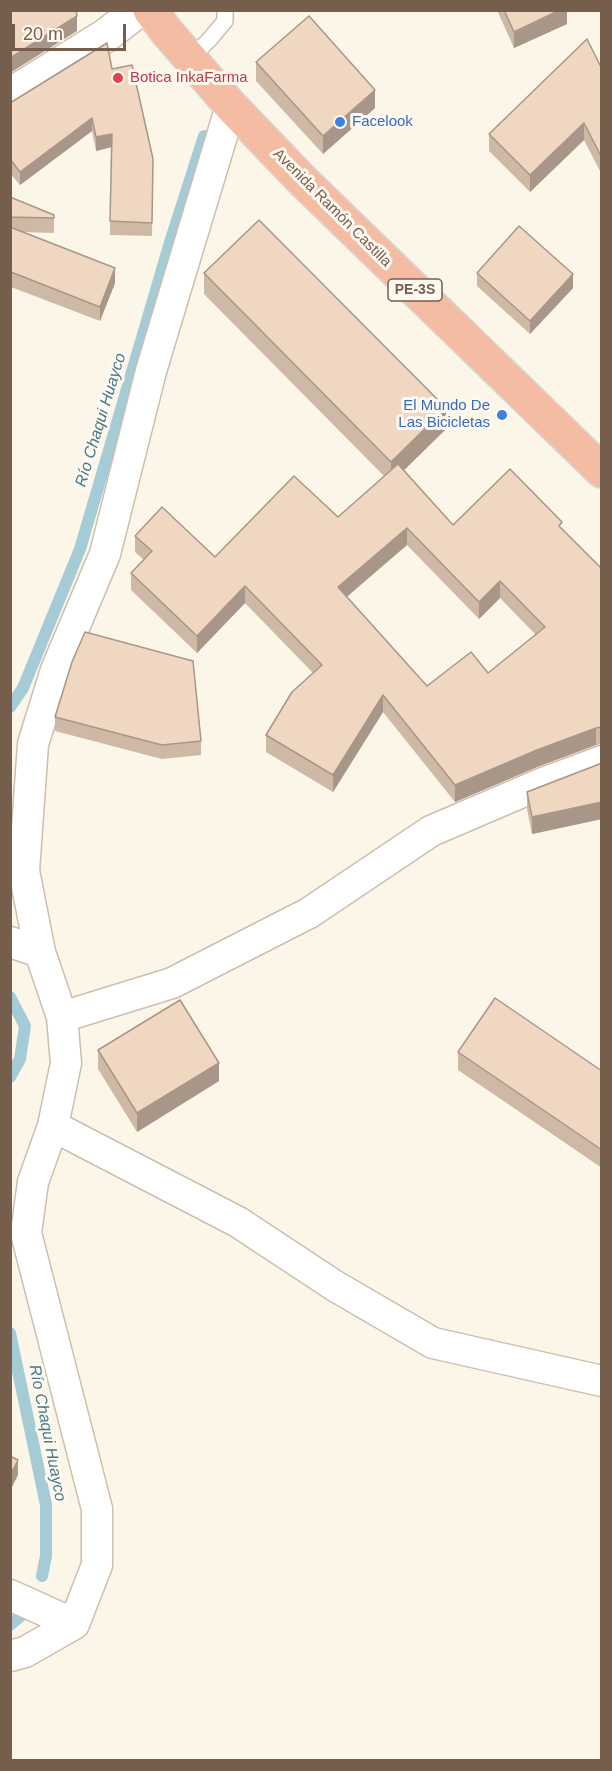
<!DOCTYPE html>
<meta charset="utf-8">
<style>
body{margin:0}
#map{position:relative;width:612px;height:1771px;overflow:hidden;background:#fcf6e9;font-family:Helvetica,sans-serif}
canvas{display:block}
.frame{position:absolute;inset:0;border:12px solid #765e4d;pointer-events:none}
.scale{position:absolute;left:12px;top:24px;width:114px;height:27px;box-sizing:border-box;border:3px solid #765e4d;border-top:0;padding-left:8px;font-size:18px;line-height:21px;white-space:nowrap;color:#765e4d;-webkit-text-stroke:4px #fef9f0;paint-order:stroke}
</style>
<div id="map">
<canvas width="612" height="1771"></canvas>
<div class="frame"></div>
<div class="scale">20 m</div>
</div>
<script>
const ctx = document.querySelector('canvas').getContext('2d');
ctx.lineJoin = 'round';
const shape = rows => new Path2D(rows.map(r => 'M' + r).join(''));
function strokePath(path, color, width, dash) { ctx.strokeStyle = color; ctx.lineWidth = width; ctx.lineCap = dash ? 'butt' : 'round'; ctx.setLineDash(dash || []); ctx.stroke(path); }
function paint(path, color) { ctx.fillStyle = color; ctx.fill(path, 'evenodd'); }
function write(font, color, halo, rows, align = 'center') {
  ctx.font = font + ' Helvetica,sans-serif'; ctx.lineWidth = 6; ctx.setLineDash([]); ctx.textBaseline = 'middle'; ctx.strokeStyle = halo; ctx.fillStyle = color; for (const [text, x, y, turn = 0] of rows) {
    ctx.save(); ctx.translate(x, y); ctx.rotate((+turn || 0) * Math.PI / 180); ctx.textAlign = isNaN(turn) ? turn : align; if (halo) ctx.strokeText(text, 0, 0); ctx.fillText(text, 0, 0); ctx.restore();
  }
}
strokePath(shape([
 [10,707,23,688,80,549,171,239,204,136],
 [10,997,25,1026,20,1059,10,1077],
 [10,1333,46,1505,46,1556,42,1576],
 [10,1625,22,1615]
]), '#a5ccd6', 12);
const lane = shape([
 [190,59,210,39,225,21,225,10]
]);
const street = shape([
 [10,942,40,952],
 [62,1017,172,983,309,913,431,831,543,783,602,761],
 [53,1126,238,1222,335,1286,433,1343,602,1381],
 [10,1595,74,1624],
 [10,1656,25,1652,74,1624,97,1565,97,1509,26,1233,33,1182,53,1126,66,1063,62,1017,40,952,24,871,33,744,56,670,105,554,151,371,231,106]
]);
const secondary = shape([
 [10,95,105,36,139,10]
]);
const highway = shape([
 [150,10,167,32,231,106,301,179,602,471]
]);
strokePath(lane, '#cebeaf', 18);
strokePath(street, '#cebeaf', 33);
strokePath(secondary, '#d0bfad', 36);
strokePath(highway, '#dbd5d1', 36);
strokePath(lane, '#fff', 15);
strokePath(street, '#fff', 30);
strokePath(secondary, '#fff', 33);
strokePath(highway, '#f3bca3', 33);
paint(shape([
 [497,10,567,10,567,24,514,48],
 [256,62,375,108,323,154,256,81],
 [112,69,153,159,152,236,110,235,111,147,96,151,92,131,20,185,10,173,10,103],
 [602,69,602,175,584,140,530,192,489,151,489,134],
 [10,197,54,215,54,233,24,232,115,283,100,321,11,287,10,289],
 [204,273,446,429,404,470,453,525,562,529,602,569,602,744,596,745,537,767,455,802,383,712,333,792,266,752,266,735,313,673,245,603,197,653,131,590,131,573,144,560,135,552,135,536,215,557,338,517,384,476,204,294],
 [407,545,479,619,500,598,536,635,488,673,427,686,347,597],
 [477,273,573,288,530,334,477,286],
 [55,717,201,741,201,755,162,759,55,731],
 [602,763,602,819,532,834,527,809,527,792],
 [98,1050,219,1081,137,1132,98,1069],
 [458,1052,602,1071,602,1168,458,1070]
]), '#ceb9a7');
paint(shape([
 [560,10,567,10,567,24,514,48,514,32],
 [77,16,77,31,10,73,10,58],
 [375,90,375,108,323,154,323,136],
 [92,118,92,131,20,185,20,172],
 [584,123,584,140,530,192,530,175],
 [112,134,112,147,96,151,96,137],
 [115,268,115,283,100,321,100,307],
 [11,272,11,287,10,289,10,274],
 [573,274,573,288,530,334,530,321],
 [446,408,446,429,391,483,391,462],
 [407,528,407,545,338,604,338,587],
 [500,581,500,598,479,619,479,602],
 [245,586,245,603,197,653,197,636],
 [383,695,383,712,333,792,333,775],
 [596,728,596,745,537,767,455,802,455,785,537,750],
 [602,802,602,819,532,834,532,817],
 [219,1063,219,1081,137,1132,137,1113],
 [18,1460,18,1475,10,1491,10,1475]
]), '#a89688');
const building = shape([
 [10,10,76,10,77,16,10,58,10,10],
 [504,10,560,10,514,32,504,10],
 [309,16,375,90,323,136,256,62,309,16],
 [587,39,602,69,602,158,584,123,530,175,489,134,587,39],
 [107,43,112,69,132,65,153,159,152,223,110,221,112,134,96,137,92,118,20,172,10,159,10,103,107,43],
 [10,197,54,215,54,218,10,217,10,197],
 [259,220,446,408,391,462,204,273,259,220],
 [519,226,573,274,530,321,477,273,519,226],
 [10,227,115,268,100,307,11,272,10,274,10,227],
 [398,464,453,525,510,469,562,522,559,526,602,569,602,727,596,728,537,750,455,785,383,695,333,775,266,735,292,692,322,665,245,586,197,636,131,573,152,551,135,536,162,507,215,557,294,476,338,517,398,464],
 [407,528,479,602,500,581,545,627,488,673,471,652,427,686,338,587,407,528],
 [85,632,193,661,201,741,162,745,55,717,72,662,85,632],
 [602,763,602,802,532,817,527,792,602,763],
 [495,998,602,1071,602,1150,458,1052,495,998],
 [180,1000,219,1063,137,1113,98,1050,180,1000],
 [10,1456,18,1460,10,1475,10,1456]
]);
paint(building, '#f0d7c2');
strokePath(building, '#a89688', 1.5);
for (const [x, y, r, color] of [
 [118,78,6,"#e0444e"],
 [340,122,6,"#3f7fe0"],
 [502,415,6,"#3f7fe0"]
]) { const dot = new Path2D(); dot.arc(x, y, r, 0, 2 * Math.PI); ctx.fillStyle = color; ctx.fill(dot); strokePath(dot, '#fef9f0', 2); }
for (const [x, y, w] of [
 [415,290,54]
]) { const box = new Path2D(); box.roundRect(x - w / 2, y - 11, w, 22, 4.5); ctx.fillStyle = '#fef9f0'; ctx.fill(box); strokePath(box, '#765e4d', 1.5); }
write('bold 14px', '#765e4d', null, [
 ["PE-3S",415,290]
]);
write('15px', '#be3a42', '#fef9f0', [
 ["Botica InkaFarma",130,78]
], 'left');
write('15px', '#366cbe', '#fef9f0', [
 ["Facelook",352,122],
 ["El Mundo De",490,406,"right"],
 ["Las Bicicletas",490,423,"right"]
], 'left');
write('15px', '#765e4d', '#fef9f0', [
 ["Avenida Ramón Castilla",332,208,45]
]);
write('italic 16px', '#477a88', '#fef9f0', [
 ["Río Chaqui Huayco",101,420,-73],
 ["Río Chaqui Huayco",47,1433,79]
]);
</script>
